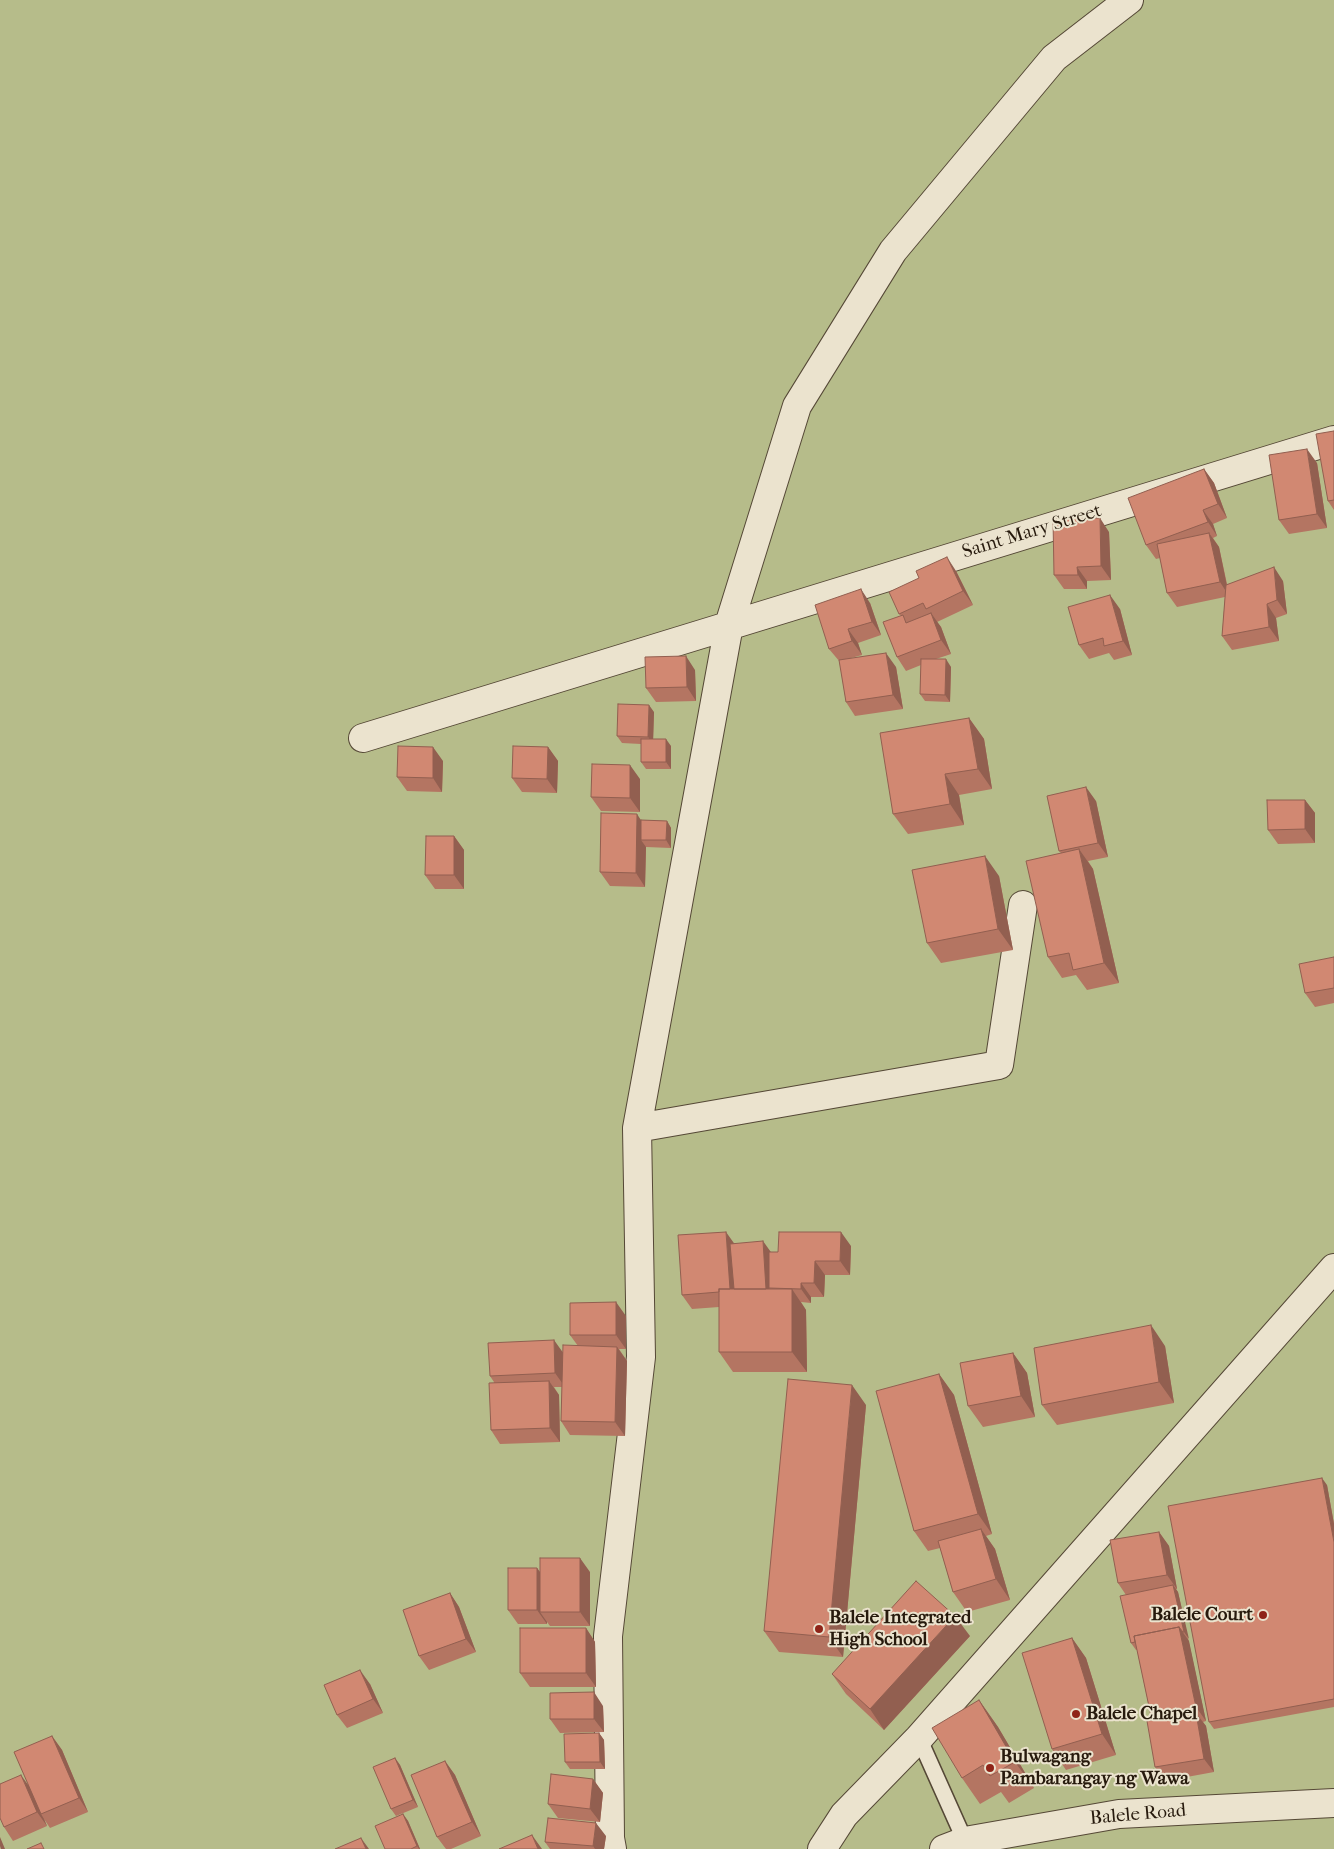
<!DOCTYPE html>
<style>
body{margin:0}
canvas{display:block;background:#e0d4b3}
</style>
<canvas width="1334" height="1849"></canvas>
<script>
const ctx = document.querySelector('canvas').getContext('2d');
ctx.lineJoin = 'round';
function paint(path, color) { ctx.fillStyle = color; ctx.fill(path, 'evenodd'); }
const shape = rows => new Path2D(rows.map(r => 'M' + r).join(''));
function strokePath(path, color, width, dash) { ctx.strokeStyle = color; ctx.lineWidth = width; ctx.lineCap = dash ? 'butt' : 'round'; ctx.setLineDash(dash || []); ctx.stroke(path); }
function write(font, color, halo, rows, align = 'center') {
  ctx.font = font + ' "IM FELL French Canon",serif'; ctx.lineWidth = 4; ctx.setLineDash([]); ctx.textBaseline = 'middle'; ctx.strokeStyle = halo; ctx.fillStyle = color; for (const [text, x, y, turn = 0] of rows) {
    ctx.save(); ctx.translate(x, y); ctx.rotate((+turn || 0) * Math.PI / 180); ctx.textAlign = isNaN(turn) ? turn : align; if (halo) ctx.strokeText(text, 0, 0); ctx.fillText(text, 0, 0); ctx.restore();
  }
}
paint(shape([
 [0,0,1334,0,1334,1849,0,1849]
]), '#b6bc8a');
const service = shape([
 [919,1738,965,1841]
]);
const minor = shape([
 [363,738,1334,440],
 [637,1128,999,1065,1023,905],
 [612,1849,610,1838,608,1636,641,1357,637,1128,729,625,797,406,893,251,1054,58,1129,0],
 [822,1849,844,1815,919,1738,1334,1268]
]);
const tertiary = shape([
 [944,1849,965,1841,1119,1814,1334,1803]
]);
strokePath(service, '#554836', 18);
strokePath(minor, '#554836', 30);
strokePath(tertiary, '#554836', 30);
strokePath(service, '#ebe3ce', 15);
strokePath(minor, '#ebe3ce', 28);
strokePath(tertiary, '#ebe3ce', 28);
paint(shape([
 [1334,431,1334,510,1328,501],
 [1317,463,1327,528,1289,534,1279,520],
 [1204,469,1214,483,1227,518,1213,524,1217,536,1213,538,1219,547,1227,584,1283,581,1287,614,1276,618,1279,641,1232,650,1222,636,1225,597,1177,607,1167,593,1160,558,1156,559,1146,545],
 [1109,532,1111,580,1087,581,1087,589,1064,589,1054,575],
 [956,571,973,605,937,622,941,627,951,654,936,659,951,667,950,702,925,701,920,694,921,665,906,671,897,657,901,616,899,614],
 [870,603,881,635,858,643,862,655,851,658,896,667,903,709,855,716,846,702,840,662,829,649],
 [1120,609,1132,655,1114,660,1109,653,1089,659,1079,645],
 [695,670,696,701,656,702,646,688],
 [654,712,653,739,671,746,671,769,646,769,641,762,641,744,622,743,617,736],
 [969,718,984,739,992,789,959,795,964,825,908,834,893,814],
 [548,747,558,761,557,793,522,792,512,778],
 [443,761,442,792,407,791,397,777],
 [640,779,640,812,601,811,591,797],
 [1305,800,1315,813,1315,843,1278,844,1268,830],
 [1096,801,1108,857,1088,861,1093,869,1119,983,1087,990,1076,975,1062,978,1048,957,1061,853,1059,851],
 [641,820,667,821,671,828,671,848,646,847,645,887,610,886,600,872],
 [454,836,464,850,464,889,435,889,425,875],
 [999,876,1013,950,941,963,927,943],
 [1334,957,1334,1003,1315,1007,1305,993],
 [734,1243,770,1252,778,1252,851,1246,850,1275,825,1275,824,1297,811,1297,811,1303,801,1302,806,1310,807,1372,733,1372,719,1352,719,1307,692,1309,682,1295],
 [626,1316,626,1349,619,1349,627,1361,625,1436,570,1435,561,1421,562,1387,554,1387,559,1395,560,1442,500,1444,491,1430,494,1382,490,1376,563,1352,578,1346,570,1335],
 [1165,1346,1174,1403,1057,1425,1042,1405],
 [1013,1353,1027,1373,1035,1417,983,1427,968,1406],
 [939,1374,954,1395,992,1534,986,1536,995,1549,1010,1600,967,1612,953,1592,940,1548,928,1551,914,1531],
 [866,1405,843,1657,779,1652,764,1631],
 [1327,1485,1334,1524,1334,1707,1214,1729,1209,1722],
 [1159,1532,1169,1546,1177,1589,1176,1589,1178,1592,1206,1721,1203,1722,1206,1726,1214,1772,1165,1781,1155,1767,1153,1720,1151,1716,1137,1650,1136,1650,1131,1643,1126,1595,1118,1583],
 [537,1568,540,1572,590,1572,590,1626,550,1626,547,1622,547,1624,518,1624,508,1610],
 [450,1593,459,1607,476,1652,429,1670,419,1656],
 [586,1628,595,1642,596,1687,530,1687,520,1673],
 [970,1636,884,1730,846,1694,832,1674],
 [1072,1638,1086,1658,1116,1755,1066,1770,1052,1749],
 [370,1684,383,1713,347,1728,337,1715],
 [979,1700,998,1727,1034,1788,1009,1803,1001,1792,980,1804,962,1778],
 [603,1706,604,1732,560,1733,550,1719],
 [599,1733,604,1740,605,1769,570,1769,565,1762],
 [52,1736,62,1750,88,1812,50,1828,44,1819,47,1826,13,1841,4,1827,28,1784],
 [395,1758,400,1765,418,1807,396,1816,391,1809],
 [445,1761,455,1775,481,1836,451,1849,446,1849,437,1837],
 [593,1779,603,1793,600,1822,558,1818,548,1804],
 [403,1814,408,1821,420,1849,385,1849],
 [606,1836,604,1849,550,1849,545,1842]
]), '#b47562');
paint(shape([
 [1307,449,1317,463,1327,528,1317,514],
 [1204,469,1214,483,1227,518,1218,504],
 [1203,510,1213,524,1217,536,1208,522],
 [1100,518,1109,532,1111,580,1101,566],
 [1209,533,1219,547,1229,596,1220,582],
 [947,557,956,571,973,605,963,591],
 [1077,567,1087,581,1087,589,1078,575],
 [1274,567,1283,581,1287,614,1277,600],
 [861,589,870,603,881,635,872,622],
 [1110,595,1120,609,1132,655,1123,641],
 [1267,604,1276,618,1279,641,1269,627],
 [931,613,941,627,951,654,941,640],
 [848,629,858,643,862,655,852,641],
 [886,653,896,667,903,709,893,695],
 [686,656,695,670,696,701,687,687],
 [946,659,951,667,950,702,945,695],
 [649,705,654,712,653,744,648,737],
 [969,718,984,739,992,789,978,769],
 [666,739,671,746,671,769,666,762],
 [433,747,443,761,442,792,433,778],
 [548,747,558,761,557,793,547,779],
 [630,765,640,779,640,812,630,798],
 [945,774,959,795,964,825,950,804],
 [1086,787,1096,801,1108,857,1098,843],
 [1305,800,1315,813,1315,843,1305,829],
 [637,814,646,828,641,840,646,847,645,887,636,873],
 [667,821,671,828,671,848,666,840],
 [454,836,464,850,464,889,454,875],
 [1079,849,1093,869,1119,983,1104,963],
 [985,856,999,876,1013,950,998,929],
 [726,1232,736,1246,739,1292,730,1292],
 [841,1232,851,1246,850,1275,840,1261],
 [763,1241,773,1255,769,1288,775,1297,766,1291],
 [815,1261,825,1275,824,1297,814,1283],
 [801,1283,811,1297,811,1303,801,1289],
 [792,1289,806,1310,807,1372,792,1352],
 [616,1302,626,1316,626,1349,616,1335],
 [1151,1325,1165,1346,1174,1403,1159,1382],
 [554,1340,564,1354,565,1387,555,1373],
 [617,1347,627,1361,625,1436,615,1422],
 [1013,1353,1027,1373,1035,1417,1021,1396],
 [939,1374,954,1395,992,1534,978,1514],
 [549,1381,559,1395,560,1442,550,1428],
 [852,1385,866,1405,843,1657,829,1637],
 [1322,1478,1327,1485,1334,1524,1334,1542],
 [981,1529,995,1549,1010,1600,996,1579],
 [1159,1532,1169,1546,1177,1589,1167,1575],
 [580,1558,590,1572,590,1626,580,1612],
 [537,1568,547,1582,540,1612,547,1622,547,1624,537,1610],
 [1173,1585,1178,1592,1189,1639,1184,1632],
 [450,1593,459,1607,476,1652,466,1639],
 [955,1616,970,1636,884,1730,870,1709],
 [1179,1627,1189,1641,1206,1721,1196,1707],
 [586,1628,595,1642,596,1687,586,1673],
 [1072,1638,1086,1658,1116,1755,1102,1734],
 [360,1670,370,1684,383,1713,373,1699],
 [594,1692,603,1706,604,1732,594,1719],
 [979,1700,998,1727,1034,1788,1015,1762],
 [1196,1713,1206,1726,1214,1772,1204,1759],
 [599,1733,604,1740,605,1769,600,1762],
 [52,1736,62,1750,88,1812,79,1798],
 [395,1758,400,1765,418,1807,413,1800],
 [445,1761,455,1775,481,1836,472,1822],
 [21,1775,31,1789,41,1814,44,1819,47,1826,37,1812],
 [593,1779,603,1793,600,1822,590,1809],
 [403,1814,408,1821,420,1849,419,1849,417,1846],
 [596,1823,606,1836,604,1849,595,1849,593,1846],
 [532,1835,542,1849,538,1849],
 [0,1837,5,1849,1,1849,0,1846],
 [361,1838,369,1849,366,1849]
]), '#925f50');
const building = shape([
 [1334,431,1334,500,1328,501,1316,434,1334,431],
 [1307,449,1317,514,1279,520,1269,455,1307,449],
 [1204,469,1218,504,1203,510,1208,522,1146,545,1128,498,1204,469],
 [1100,518,1101,566,1077,567,1078,575,1054,575,1053,519,1100,518],
 [1209,533,1220,582,1167,593,1157,544,1209,533],
 [947,557,963,591,926,609,923,603,899,614,889,592,919,578,916,571,947,557],
 [1274,567,1277,600,1267,604,1269,627,1222,636,1226,585,1274,567],
 [861,589,872,622,848,629,852,641,829,649,815,605,861,589],
 [1110,595,1123,641,1104,646,1103,638,1079,645,1068,607,1110,595],
 [931,613,941,640,897,657,883,622,903,615,906,623,931,613],
 [886,653,893,695,846,702,839,660,886,653],
 [686,656,687,687,646,688,645,657,686,656],
 [921,659,946,659,945,695,920,694,921,659],
 [618,704,649,705,648,737,617,736,618,704],
 [969,718,978,769,945,774,950,804,893,814,880,733,969,718],
 [641,739,666,739,666,762,641,762,641,739],
 [398,746,433,747,433,778,397,777,398,746],
 [513,746,548,747,547,779,512,778,513,746],
 [592,764,630,765,630,798,591,797,592,764],
 [1086,787,1098,843,1059,851,1047,796,1086,787],
 [1267,800,1305,800,1305,829,1268,830,1267,800],
 [601,813,637,814,636,873,600,872,601,813],
 [641,820,667,821,666,840,641,840,641,820],
 [426,836,454,836,454,875,425,875,426,836],
 [1079,849,1104,963,1073,970,1069,953,1048,957,1026,861,1079,849],
 [985,856,998,929,927,943,912,870,985,856],
 [1334,957,1334,988,1305,993,1299,964,1334,957],
 [726,1232,730,1289,719,1289,719,1292,682,1295,678,1235,726,1232],
 [779,1232,841,1232,840,1261,815,1261,814,1283,801,1283,801,1289,769,1288,769,1252,778,1252,779,1232],
 [763,1241,766,1289,734,1289,730,1244,763,1241],
 [719,1289,792,1289,792,1352,719,1352,719,1289],
 [616,1302,616,1335,570,1335,570,1303,616,1302],
 [1151,1325,1159,1382,1042,1405,1034,1348,1151,1325],
 [554,1340,555,1373,490,1376,488,1343,554,1340],
 [563,1345,617,1347,615,1422,561,1421,563,1345],
 [1013,1353,1021,1396,968,1406,960,1363,1013,1353],
 [939,1374,978,1514,914,1531,876,1391,939,1374],
 [788,1379,852,1385,829,1637,764,1631,788,1379],
 [549,1381,550,1428,491,1430,489,1383,549,1381],
 [1322,1478,1334,1542,1334,1699,1209,1722,1168,1506,1322,1478],
 [981,1529,996,1579,953,1592,938,1541,981,1529],
 [1159,1532,1167,1575,1118,1583,1110,1540,1159,1532],
 [540,1558,580,1558,580,1612,540,1612,540,1558],
 [508,1568,537,1568,537,1610,508,1610,508,1568],
 [916,1581,955,1616,870,1709,832,1674,916,1581],
 [1173,1585,1184,1632,1183,1632,1179,1627,1134,1636,1135,1642,1131,1643,1120,1596,1173,1585],
 [450,1593,466,1639,419,1656,403,1610,450,1593],
 [1179,1627,1196,1707,1151,1716,1134,1636,1179,1627],
 [520,1628,586,1628,586,1673,520,1673,520,1628],
 [1072,1638,1102,1734,1052,1749,1022,1653,1072,1638],
 [360,1670,373,1699,337,1715,324,1685,360,1670],
 [594,1692,594,1719,550,1719,550,1693,594,1692],
 [979,1700,1015,1762,990,1776,983,1765,962,1778,932,1728,979,1700],
 [1196,1713,1204,1759,1155,1767,1147,1721,1196,1713],
 [599,1733,600,1762,565,1762,564,1734,599,1733],
 [52,1736,79,1798,41,1814,14,1752,52,1736],
 [395,1758,413,1800,391,1809,373,1767,395,1758],
 [445,1761,472,1822,437,1837,411,1775,445,1761],
 [551,1774,593,1779,590,1809,548,1804,551,1774],
 [21,1775,37,1812,4,1827,0,1818,0,1784,21,1775],
 [403,1814,417,1846,411,1849,385,1849,375,1826,403,1814],
 [548,1818,596,1823,593,1846,545,1842,548,1818],
 [532,1835,538,1849,499,1849,532,1835],
 [361,1838,366,1849,335,1849,361,1838],
 [41,1843,44,1849,27,1849,41,1843]
]);
paint(building, '#d18872');
strokePath(building, '#925f50', 1);
for (const [x, y, r, color] of [
 [1263,1615,5,"#8f2418"],
 [819,1629,5,"#8f2418"],
 [1076,1714,5,"#8f2418"],
 [990,1768,5,"#8f2418"]
]) { const dot = new Path2D(); dot.arc(x, y, r, 0, 2 * Math.PI); ctx.fillStyle = color; ctx.fill(dot); strokePath(dot, '#ebe3ce', 2); }
write('19px', '#271a0d', '#ebe3ce', [
 ["Saint Mary Street",1032,532,-17],
 ["Balele Road",1138,1815,-5]
]);
write('bold 19px', '#271a0d', '#ebe3ce', [
 ["Balele Court",1253,1615,"right"],
 ["Balele Integrated",829,1618],
 ["High School",829,1640],
 ["Balele Chapel",1086,1714],
 ["Bulwagang",1000,1757],
 ["Pambarangay ng Wawa",1000,1779]
], 'left');
</script>
